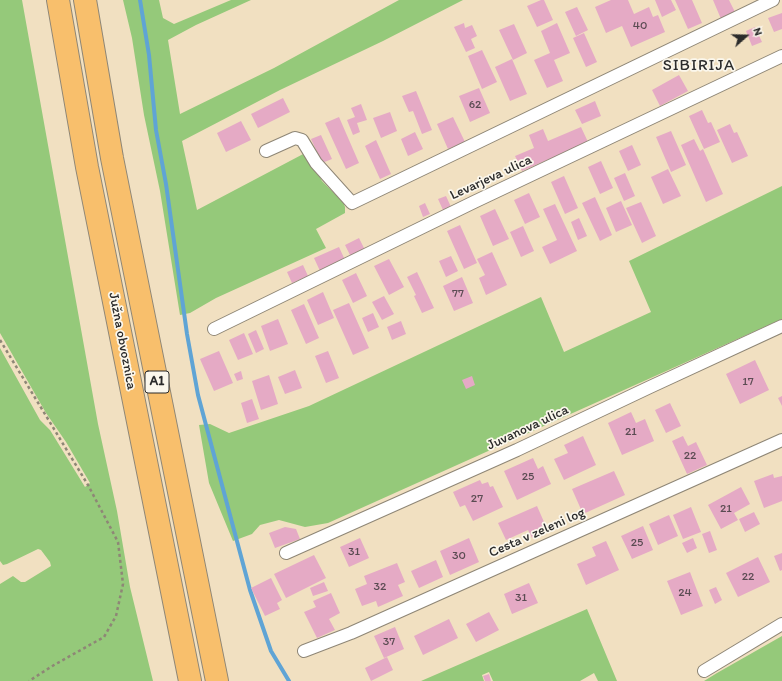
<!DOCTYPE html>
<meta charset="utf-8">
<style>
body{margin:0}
#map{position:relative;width:782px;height:681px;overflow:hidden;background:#f1e0c1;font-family:Itim,sans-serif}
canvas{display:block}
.north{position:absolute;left:726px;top:16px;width:40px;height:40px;-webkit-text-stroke:3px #fbf7ec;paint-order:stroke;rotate:70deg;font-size:11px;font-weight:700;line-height:16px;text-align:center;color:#2b2b2b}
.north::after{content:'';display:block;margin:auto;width:14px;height:18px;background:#2b2b2b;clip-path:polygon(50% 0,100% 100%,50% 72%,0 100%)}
</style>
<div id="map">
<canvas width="782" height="681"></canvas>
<div class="north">N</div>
</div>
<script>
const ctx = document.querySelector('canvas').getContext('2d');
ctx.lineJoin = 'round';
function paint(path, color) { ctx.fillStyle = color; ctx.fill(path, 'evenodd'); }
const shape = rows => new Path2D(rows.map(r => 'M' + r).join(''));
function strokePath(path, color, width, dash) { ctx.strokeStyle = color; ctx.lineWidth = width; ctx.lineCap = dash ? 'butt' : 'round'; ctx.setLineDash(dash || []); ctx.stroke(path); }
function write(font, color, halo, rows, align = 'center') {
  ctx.font = font + ' Itim,sans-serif'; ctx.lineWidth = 3.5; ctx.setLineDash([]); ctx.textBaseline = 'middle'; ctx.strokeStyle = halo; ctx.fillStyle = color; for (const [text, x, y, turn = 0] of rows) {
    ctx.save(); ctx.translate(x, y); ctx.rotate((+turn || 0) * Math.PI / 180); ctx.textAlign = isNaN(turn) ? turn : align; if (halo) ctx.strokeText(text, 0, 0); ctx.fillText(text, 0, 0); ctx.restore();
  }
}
paint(shape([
 [0,0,22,0,98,424,117,511,130,587,153,681,0,681,0,584,13,576,21,582,25,582,51,566,50,562,41,550,38,549,7,564,3,565,0,561,0,348,40,420,50,430,85,487,90,483,66,442,46,413,0,333],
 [123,0,159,0,163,18,174,24,231,0,251,0,196,25,168,40,180,114,274,68,399,0,463,0,383,41,280,90,182,141,197,210,307,152,322,181,337,196,342,199,345,207,345,213,316,229,326,248,216,298,190,313,180,315,160,191,144,115,132,38],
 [782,186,782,319,328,523,305,527,279,520,260,525,252,534,233,541,209,483,199,425,210,424,229,433,309,406,541,297,564,352,651,312,629,261],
 [587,609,617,681,598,681,594,673,580,681,493,681,489,672,482,675,484,681,421,681],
 [782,636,782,681,704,681,717,673]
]), '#95c97a');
strokePath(shape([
 [140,0,149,55,156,130,166,184,187,334,198,395,250,590,271,651,289,681]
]), '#5fa4d5', 4);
paint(shape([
 [541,0,544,0,553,20,537,27,527,6],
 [611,0,628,0,634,14,649,7,653,17,658,15,665,32,631,47,622,26,606,33,595,7],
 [655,0,671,0,676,10,662,17],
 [675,0,692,0,702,23,688,29],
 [713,0,729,0,735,12,721,19],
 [577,7,588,30,576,36,565,12],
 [782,13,782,29,774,32,768,18],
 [464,23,465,28,472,25,477,36,471,39,475,48,466,52,454,27],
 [557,23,570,53,554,60,563,81,547,88,534,60,550,53,541,31],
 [514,24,527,53,513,60,499,30],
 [755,27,762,42,752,46,746,31],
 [584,33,597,62,586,67,573,38],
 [482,50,497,82,482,89,468,56],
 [512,59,527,94,510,101,495,67],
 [679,75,688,91,660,106,652,90],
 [479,88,490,113,470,122,459,96],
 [416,91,432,130,422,134,413,111,409,112,402,96],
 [283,98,290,112,258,128,251,114],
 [595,101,601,116,582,124,575,110],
 [361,104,367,120,357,123,360,132,353,135,347,120,355,117,351,108],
 [702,110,708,123,711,122,720,142,704,149,689,116],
 [390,112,397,131,381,138,373,118],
 [339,117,359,163,346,169,325,123],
 [453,117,465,142,448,149,437,124],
 [241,121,251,140,226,152,217,133],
 [730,124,734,133,737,132,748,156,732,163,717,130],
 [581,127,588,142,522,171,515,156,534,148,529,135,543,129,548,141],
 [671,131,686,165,671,172,656,137],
 [415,132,423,149,408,156,401,139],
 [321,135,332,159,322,163,311,139],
 [694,139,700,151,703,149,723,194,706,202,681,145],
 [376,140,391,174,380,179,365,146],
 [632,145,641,165,628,171,619,151],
 [601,161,613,188,600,194,588,167],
 [668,169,681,196,663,204,651,177],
 [625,173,635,196,624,201,614,178],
 [564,176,578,208,565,214,551,182],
 [529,193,540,217,525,224,514,200],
 [446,196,451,207,443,210,438,199],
 [595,197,612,235,600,241,582,203],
 [621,201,632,225,616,232,606,208],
 [641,202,656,236,642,243,626,208],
 [425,203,430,214,423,217,419,206],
 [555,204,577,251,550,264,542,247,557,240,543,209],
 [495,209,509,239,493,246,480,216],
 [579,218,587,236,578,240,571,222],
 [460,225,477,263,464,269,447,231],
 [523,226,534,251,521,257,510,232],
 [359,238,365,250,351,257,345,245],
 [339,247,345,260,320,271,314,258],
 [492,252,507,285,486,295,479,278,485,275,477,259],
 [451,256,458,271,446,277,439,261],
 [389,259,404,287,389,295,374,266],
 [303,265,308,276,292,283,287,272],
 [417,272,434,308,422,313,414,296,416,295,407,277],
 [356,273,367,296,353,303,342,280],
 [462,277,473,303,454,311,443,286],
 [323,292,334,318,318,325,307,300],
 [384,296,394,314,382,320,372,302],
 [349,303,369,348,353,355,333,310],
 [304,304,319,338,306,344,291,310],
 [373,313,379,327,368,332,362,318],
 [278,319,288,344,270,351,261,326],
 [401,321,406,334,392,340,387,327],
 [256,330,264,349,256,353,248,334],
 [244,333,253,354,238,360,229,340],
 [219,351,233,383,214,391,200,359],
 [328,351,339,378,326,383,315,356],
 [755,360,769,390,740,404,726,374],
 [295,370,302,388,285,394,278,377],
 [241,371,243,379,237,381,234,374],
 [269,375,278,404,261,410,252,381],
 [472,376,475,385,466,389,462,380],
 [782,396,782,406,778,398],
 [252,399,259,419,247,423,241,403],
 [670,403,681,426,666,433,655,410],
 [631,412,636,423,645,419,654,441,622,455,608,423],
 [583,436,596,465,564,480,554,459,568,453,564,445],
 [683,436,688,446,696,442,707,465,687,474,672,441],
 [533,458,538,469,543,466,551,484,517,500,504,471],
 [614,471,625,495,583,514,572,489],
 [773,474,774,478,782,476,782,501,764,508,754,481],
 [480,480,482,484,488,482,490,487,493,486,503,507,473,521,465,505,460,507,453,492],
 [741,487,750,504,734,513,738,520,721,529,708,505],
 [537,506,548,531,532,538,528,530,506,540,498,523],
 [691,507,701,532,683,539,673,515],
 [754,512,760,524,745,532,739,519],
 [669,515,678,536,658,545,649,524],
 [643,526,653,550,632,559,621,536],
 [285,527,296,529,300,539,275,548,269,533],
 [710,531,717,550,709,553,702,534],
 [360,538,369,558,349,567,340,547],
 [469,538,479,562,450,575,440,551],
 [693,538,697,548,687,553,682,543],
 [606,541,619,570,586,585,577,564,596,556,592,547],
 [782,553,782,570,780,571,774,556],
 [314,555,326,578,286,598,274,574],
 [758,557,770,582,738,597,726,573],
 [436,560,443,577,419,588,411,571],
 [397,563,405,582,398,585,403,596,378,607,376,601,362,606,355,589,367,584,364,576],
 [690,572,703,606,681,615,667,581],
 [271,578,282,600,277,603,280,609,265,616,251,588],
 [324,582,328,591,313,596,310,588],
 [529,583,538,603,512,614,504,594],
 [716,587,722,600,715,604,709,590],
 [331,593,340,613,329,619,335,630,317,638,304,612,316,607,313,601],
 [489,612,499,630,476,642,466,624],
 [449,619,458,638,423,655,414,636],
 [395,627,404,649,384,658,374,636],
 [387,657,393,670,371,681,365,668],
 [489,674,491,681,485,681,483,676]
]), '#e5aac5');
const minor = shape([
 [266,151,295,138,302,140,316,163,352,203,773,0],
 [214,329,474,202,782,56],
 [286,553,517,450,650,387,782,326],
 [304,651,351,633,782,440],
 [704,671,782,624]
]);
const motorway = shape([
 [58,0,87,167,190,681],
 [85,0,112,158,217,681]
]);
strokePath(minor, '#8e8676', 14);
strokePath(motorway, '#8e8676', 24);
strokePath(shape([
 [0,340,88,485,118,542,123,584,116,616,104,637,54,665,29,681]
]), '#8e8676', 2.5, [3, 3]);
strokePath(minor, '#fff', 12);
strokePath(motorway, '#f8bf6c', 22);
write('12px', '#5a4b52', null, [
 ["40",640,26],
 ["62",475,105],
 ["77",458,294],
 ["17",748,382],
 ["21",631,432],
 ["22",690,456],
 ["25",528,477],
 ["27",477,499],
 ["21",726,509],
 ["25",637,543],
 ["31",354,552],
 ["30",459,556],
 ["22",748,577],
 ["32",380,587],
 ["24",685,593],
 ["31",521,598],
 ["37",389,642]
]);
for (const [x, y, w] of [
 [157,382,24]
]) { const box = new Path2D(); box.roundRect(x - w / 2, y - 11, w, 22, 3); ctx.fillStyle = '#fbf7ec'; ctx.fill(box); strokePath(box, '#2b2b2b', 1); }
write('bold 13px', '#2b2b2b', null, [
 ["A1",157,382]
]);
write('14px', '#2b2b2b', '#fbf7ec', [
 ["Levarjeva ulica",491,178,-25],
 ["Južna obvoznica",122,341,79],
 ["Juvanova ulica",528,428,-25],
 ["Cesta v zeleni log",537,533,-24]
]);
ctx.letterSpacing = '1px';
write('16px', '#2b2b2b', '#fbf7ec', [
 ["SIBIRIJA",699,66]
]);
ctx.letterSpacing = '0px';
</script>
